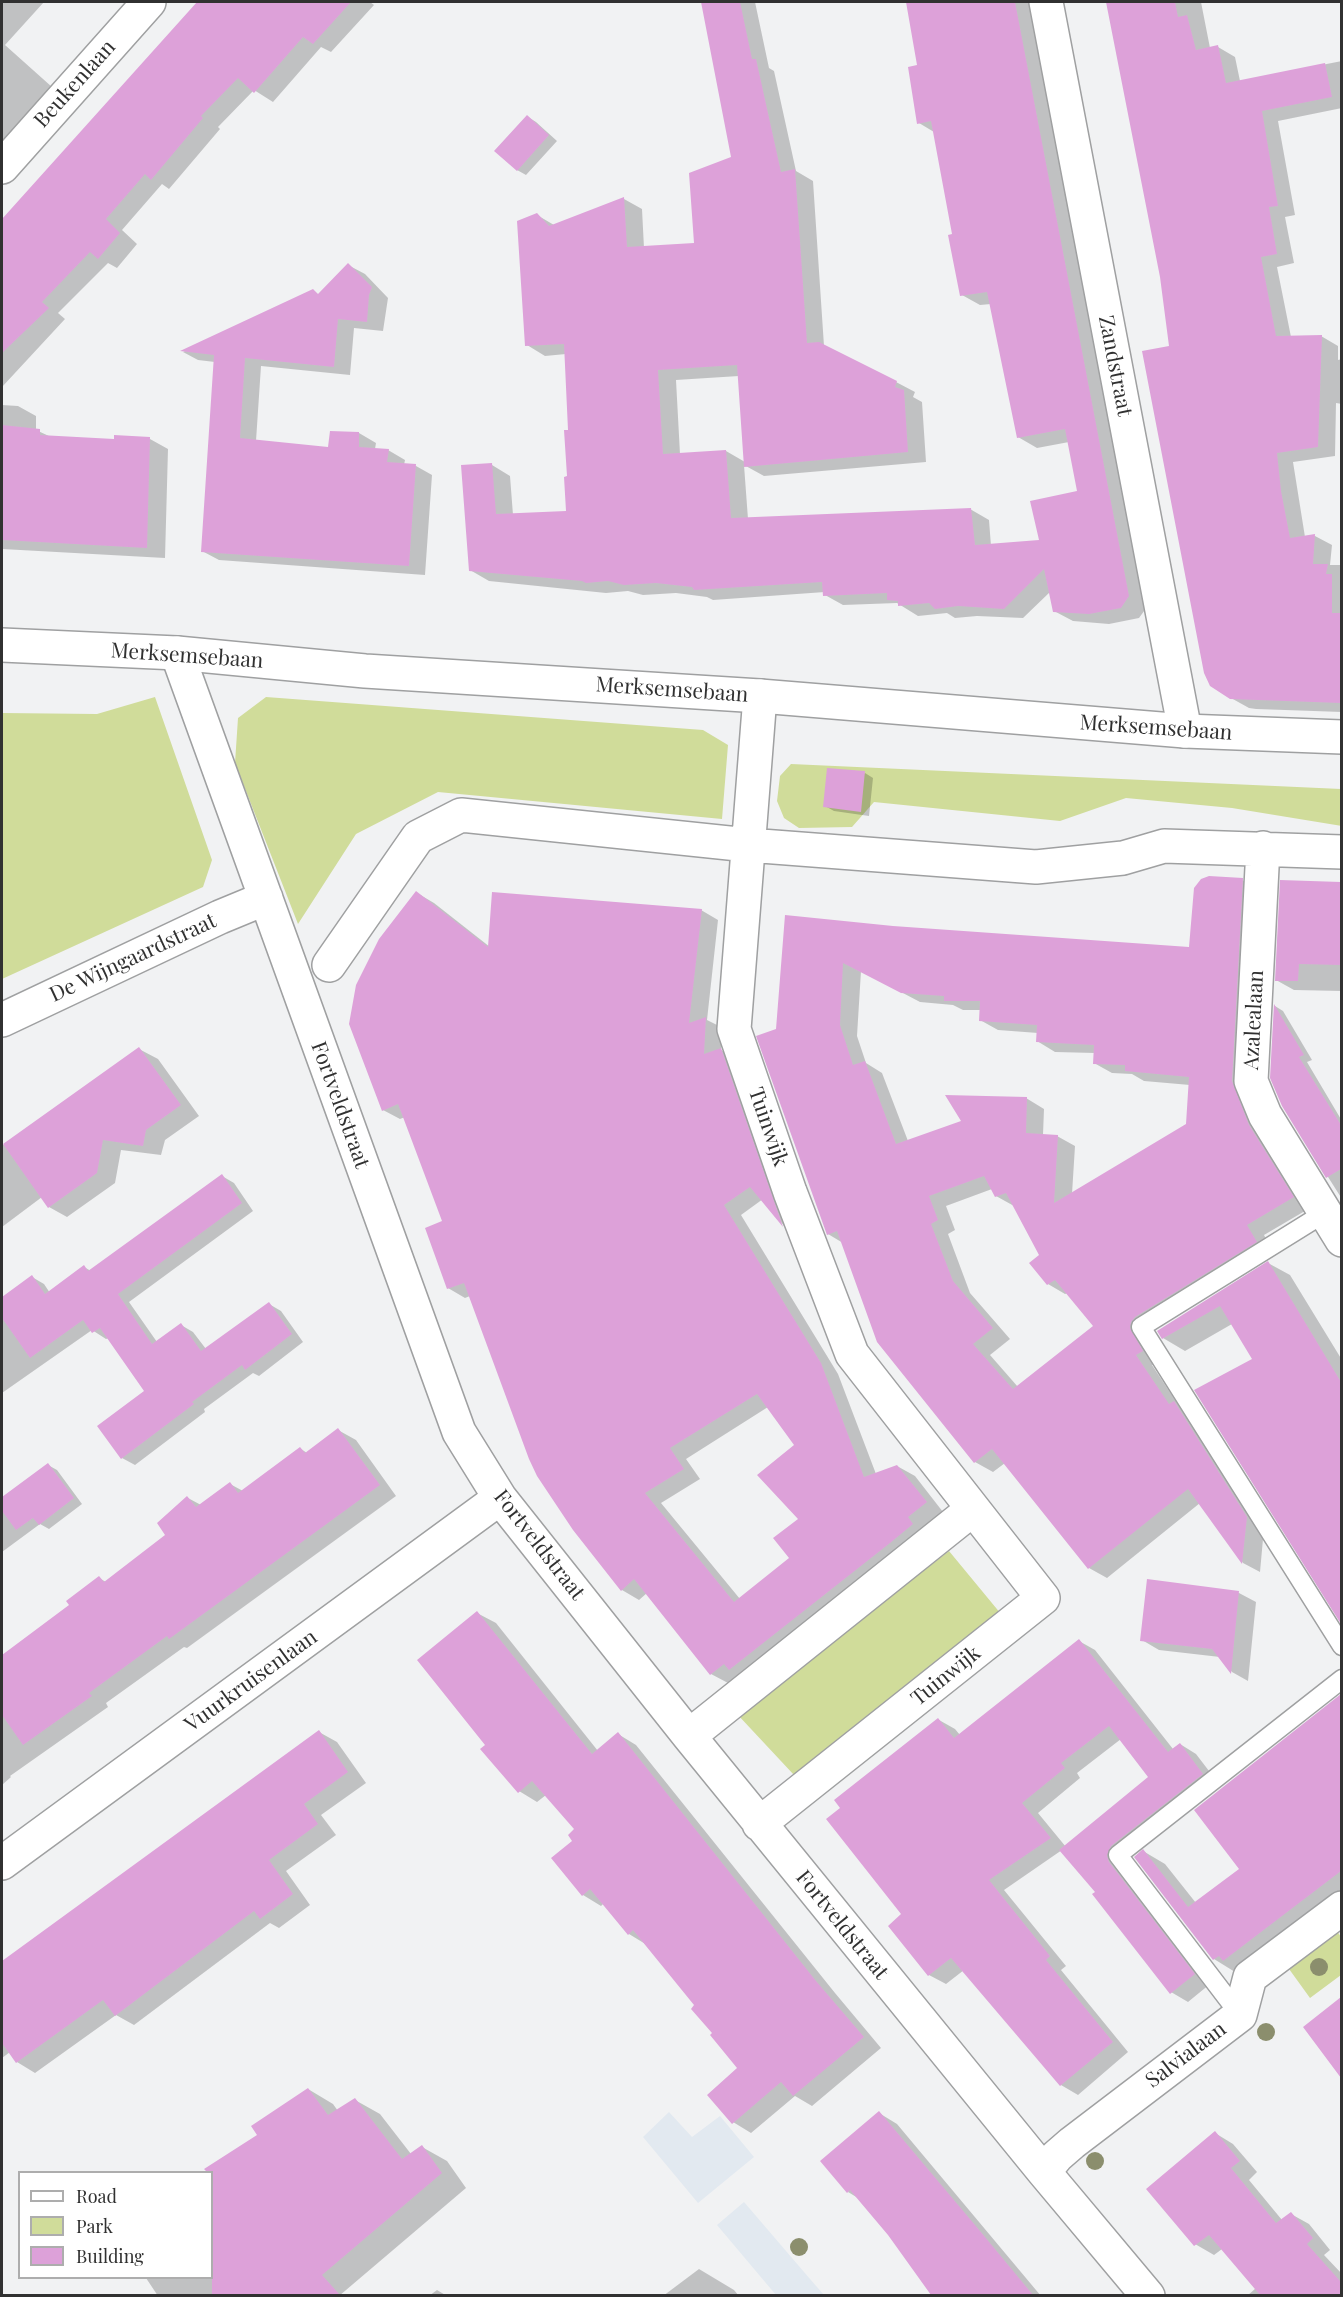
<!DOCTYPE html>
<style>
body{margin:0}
#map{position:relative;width:1343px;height:2297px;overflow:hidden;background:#f1f2f3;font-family:"Playfair Display",serif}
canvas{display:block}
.frame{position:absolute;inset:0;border:3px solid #313131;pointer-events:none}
.legend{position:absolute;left:18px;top:2171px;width:195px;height:108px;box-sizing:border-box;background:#fff;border:2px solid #adadad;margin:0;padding:8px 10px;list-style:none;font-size:18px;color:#313131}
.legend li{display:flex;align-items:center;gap:12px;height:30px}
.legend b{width:30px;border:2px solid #adadad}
</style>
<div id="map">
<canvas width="1343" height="2297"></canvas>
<div class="frame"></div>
<ul class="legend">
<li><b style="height:8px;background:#fff"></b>Road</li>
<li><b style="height:16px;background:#d0dc9a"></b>Park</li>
<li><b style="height:16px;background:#dda1d9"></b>Building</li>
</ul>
</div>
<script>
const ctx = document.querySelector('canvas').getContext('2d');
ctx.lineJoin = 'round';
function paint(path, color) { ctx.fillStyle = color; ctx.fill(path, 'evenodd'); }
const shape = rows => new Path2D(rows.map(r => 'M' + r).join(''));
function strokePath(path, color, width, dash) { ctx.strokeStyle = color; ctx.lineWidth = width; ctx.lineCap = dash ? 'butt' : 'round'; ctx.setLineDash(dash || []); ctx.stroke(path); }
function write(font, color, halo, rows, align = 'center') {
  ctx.font = font + ' "Playfair Display",serif'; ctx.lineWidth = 5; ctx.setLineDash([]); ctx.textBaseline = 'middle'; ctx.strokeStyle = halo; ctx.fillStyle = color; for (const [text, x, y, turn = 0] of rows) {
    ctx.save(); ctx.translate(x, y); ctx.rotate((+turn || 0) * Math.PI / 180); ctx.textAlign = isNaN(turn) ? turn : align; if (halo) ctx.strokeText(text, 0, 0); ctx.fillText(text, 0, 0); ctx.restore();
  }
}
paint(shape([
 [669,2112,692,2137,720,2116,754,2157,698,2203,643,2137],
 [744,2202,810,2279,824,2295,776,2295,717,2225]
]), '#e2e9f0');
paint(shape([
 [155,697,212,860,203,887,2,979,2,713,97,714],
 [266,697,703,730,728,745,722,819,438,792,356,834,298,924,235,763,238,718],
 [791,764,1341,789,1342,826,1232,808,1126,798,1060,821,874,802,852,827,799,828,784,818,777,801,780,776],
 [949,1551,1001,1614,794,1775,737,1714],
 [1333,1925,1341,1937,1341,1975,1310,1998,1284,1962]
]), '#d0dc9a');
paint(shape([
 [2,2,44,2,5,45,52,87,2,144],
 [200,2,370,2,374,5,331,52,321,47,273,102,254,90,218,127,220,129,169,189,162,184,122,230,137,244,117,268,108,263,58,313,65,319,2,387,2,223],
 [702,2,755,2,769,68,774,71,796,171,813,181,824,346,896,382,915,392,913,397,922,402,926,462,764,476,744,465,748,519,970,509,989,520,991,546,1040,542,1079,492,1069,442,1037,448,1018,437,991,304,980,305,962,295,954,235,934,132,919,123,918,67,908,2,1031,2,1147,607,1139,618,1109,624,1073,621,1054,611,1050,592,1023,618,977,616,955,618,947,613,918,616,897,603,843,605,825,595,825,592,713,600,707,597,676,593,643,595,628,591,606,593,489,581,470,570,492,465,510,476,513,515,568,512,569,431,566,354,545,356,527,345,537,215,554,225,624,199,642,209,644,248,696,244,733,158],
 [739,376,745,462,726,451,680,454,676,380],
 [1109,2,1201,2,1210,48,1218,47,1235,57,1240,81,1342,61,1342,108,1278,121,1295,215,1285,217,1294,263,1277,267,1291,337,1321,336,1338,346,1338,360,1342,359,1342,404,1336,403,1335,456,1293,462,1305,537,1315,536,1332,545,1330,565,1342,565,1342,712,1256,709,1249,708,1231,698,1171,347,1162,277],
 [528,117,536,122,557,141,526,175,517,170],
 [348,265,365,274,388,298,383,331,354,328,350,375,261,366,256,441,330,449,331,432,359,433,376,443,375,449,388,450,405,460,404,465,416,466,432,475,425,575,219,560,202,551,215,362,198,360,183,352,313,291,319,295],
 [2,405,18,406,36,416,36,430,51,437,115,440,150,439,168,449,165,558,2,549],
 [865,773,873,778,869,816,834,811,825,806],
 [1242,880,1260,890,1249,1092,1310,1208,1264,1235,1273,1252,1153,1327,1159,1361,1152,1365,1179,1406,1192,1413,1264,1528,1260,1572,1243,1563,1200,1503,1107,1578,1089,1568,1005,1463,993,1472,975,1462,843,1243,828,1234,778,1030,787,917,893,927,1190,949],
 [861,971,920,1002,953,1005,963,1010,981,1010,980,1020,998,1030,1038,1033,1037,1041,1055,1052,1095,1053,1094,1063,1112,1073,1132,1074,1144,1081,1190,1085,1188,1125,1072,1194,1075,1146,1057,1136,1043,1135,1044,1109,1026,1098,908,1141,882,1073,866,1063,857,1036],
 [992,1189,996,1196,1014,1206,1040,1255,1048,1284,1065,1294,1068,1293,1095,1326,1018,1387,990,1355,1010,1339,970,1293,948,1234,955,1230,946,1206],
 [1331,885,1342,885,1342,991,1294,990,1276,980],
 [417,893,434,903,490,947,701,910,718,920,707,1020,723,1028,721,1050,738,1060,799,1234,784,1226,763,1199,741,1215,838,1374,876,1474,897,1466,915,1476,943,1512,747,1678,740,1674,728,1683,711,1674,647,1593,639,1600,622,1590,470,1296,465,1298,448,1288,443,1222,405,1117,400,1119,383,1110],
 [768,1407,796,1445,801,1519,791,1558,740,1599,661,1503,700,1479,686,1459],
 [1275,1006,1283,1011,1312,1060,1307,1062,1342,1121,1342,1199,1283,1106],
 [139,1049,158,1059,199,1116,165,1140,161,1155,121,1150,115,1183,67,1217,49,1207,42,1197,2,1227,2,1146],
 [222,1176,234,1183,253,1211,129,1302,157,1342,181,1325,193,1332,206,1349,269,1304,281,1311,303,1342,259,1376,253,1373,204,1409,205,1412,135,1465,122,1458,146,1391,109,1338,106,1339,92,1330,2,1393,2,1299,32,1277,44,1284,50,1293,84,1267,91,1271],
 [1268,1263,1290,1275,1342,1360,1342,1621,1196,1391,1254,1359,1232,1324,1185,1351,1163,1338,1159,1331],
 [338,1430,356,1440,396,1496,187,1648,184,1647,106,1703,108,1707,10,1776,11,1777,2,1785,2,1656,71,1606,99,1578,106,1582,167,1535,188,1498,201,1505,230,1484,243,1491,301,1449,307,1453],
 [48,1465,57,1470,82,1504,49,1529,40,1524,2,1552,2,1499],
 [1149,1581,1239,1593,1256,1602,1248,1681,1232,1672,1220,1657,1159,1650,1142,1640],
 [477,1613,496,1623,598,1751,618,1734,636,1745,835,1993,881,2048,812,2106,795,2096,751,2133,733,2122,739,2068,696,2005,647,1945,629,1934,604,1903,601,1906,583,1895,574,1841,576,1829,546,1795,537,1802,519,1791,487,1745],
 [1079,1641,1095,1650,1173,1749,1180,1744,1196,1754,1219,1784,1127,1855,1210,1984,1188,2002,1171,1992,1097,1892,1062,1850,1004,1890,1066,1966,1061,1970,1128,2052,1078,2095,1061,2085,964,1970,946,1984,929,1975,903,1915,939,1720,955,1729,960,1735],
 [1121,1739,1150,1777,1066,1847,1038,1813,1080,1778,1077,1773],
 [1342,1695,1342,1900,1235,1972,1214,1959,1143,1851,1165,1864,1196,1903,1241,1869,1196,1810],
 [319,1732,337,1742,366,1783,321,1815,336,1835,286,1871,310,1905,279,1928,270,1923,134,2025,116,2015,35,2073,17,2062,10,2052,2,2058,2,1962],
 [1342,2000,1342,2076,1305,2027],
 [308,2089,333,2104,338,2111,355,2100,380,2114,411,2154,422,2147,447,2161,466,2188,339,2296,158,2296,146,2278,212,2278,212,2198,221,2191,212,2177,212,2172,206,2169,259,2136],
 [879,2113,897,2124,1041,2296,954,2296,889,2234,858,2198,848,2192],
 [1215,2133,1233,2144,1257,2172,1249,2180,1282,2220,1291,2214,1309,2224,1330,2250,1324,2255,1342,2274,1342,2296,1247,2296,1256,2288,1222,2249,1214,2255,1195,2244],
 [699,2269,734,2290,739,2296,663,2296],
 [437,2290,447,2296,429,2296]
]), '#0003');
paint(shape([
 [197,2,351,2,313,44,303,37,254,93,238,78,201,116,203,118,151,180,145,174,106,219,120,233,98,259,90,252,42,302,49,308,2,353,2,219],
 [701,2,740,2,752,59,756,59,781,172,795,169,807,343,819,342,897,381,895,387,904,390,908,452,744,467,737,365,658,370,663,454,726,450,731,518,971,508,975,545,1039,540,1030,501,1077,491,1065,429,1017,438,987,292,960,296,948,235,952,234,931,121,917,124,908,67,917,65,906,2,1015,2,1129,596,1121,608,1089,614,1053,612,1044,569,1004,609,958,606,935,609,929,603,898,606,898,601,887,600,887,593,823,596,822,582,694,590,692,587,656,583,624,585,608,581,586,583,582,581,469,571,461,465,492,463,496,514,566,511,564,477,567,476,564,430,568,430,564,344,525,346,517,221,537,213,549,226,624,197,627,247,694,243,689,173,731,157],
 [1106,2,1175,2,1178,17,1187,15,1196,50,1218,45,1226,83,1325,63,1332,97,1262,111,1278,206,1269,207,1277,254,1261,257,1276,336,1322,335,1318,447,1277,453,1281,491,1290,538,1315,534,1313,564,1328,564,1326,574,1332,574,1332,613,1341,613,1341,703,1230,699,1210,686,1204,673,1142,351,1169,346,1160,277],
 [527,115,549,135,517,171,494,151],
 [348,263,372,287,369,295,367,322,338,319,334,367,245,358,240,438,328,447,330,431,359,432,359,447,389,449,387,462,416,464,409,566,201,552,214,355,180,351,313,289,318,294],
 [2,425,40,429,40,435,114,439,114,435,150,437,147,548,2,540],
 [827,768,865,771,861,812,823,807],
 [1209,876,1243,878,1232,1081,1249,1125,1294,1197,1247,1225,1257,1242,1135,1317,1131,1322,1130,1328,1143,1351,1136,1355,1169,1404,1174,1401,1247,1517,1242,1564,1188,1489,1088,1569,992,1449,974,1463,877,1342,837,1231,827,1235,756,1036,776,1029,785,915,893,926,1189,947,1194,888,1201,879],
 [843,963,901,993,944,996,944,1001,980,1001,979,1021,1037,1025,1036,1042,1094,1045,1093,1064,1125,1065,1125,1071,1189,1077,1186,1124,1054,1203,1058,1135,1026,1133,1027,1097,945,1095,961,1121,896,1144,865,1061,853,1065,840,1025],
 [984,1176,995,1197,1006,1193,1039,1255,1029,1263,1047,1285,1055,1280,1093,1326,1013,1389,973,1344,993,1328,953,1281,931,1224,938,1220,929,1196],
 [1280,880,1341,882,1341,965,1299,964,1298,981,1275,981],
 [416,891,488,947,492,892,702,909,689,1023,706,1017,704,1054,721,1048,783,1227,750,1187,724,1205,821,1363,864,1477,897,1465,927,1502,908,1517,913,1524,890,1543,729,1670,724,1664,710,1675,634,1579,621,1591,573,1530,537,1476,529,1459,464,1283,447,1289,425,1228,442,1221,409,1133,398,1104,382,1111,349,1024,356,985,379,939],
 [757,1394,794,1445,757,1475,798,1519,773,1538,789,1558,734,1602,645,1493,684,1469,670,1448],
 [1274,1004,1304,1055,1299,1057,1341,1125,1341,1169,1326,1178,1282,1106,1270,1078],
 [139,1047,181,1105,146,1130,143,1146,103,1140,97,1173,48,1208,3,1144],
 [222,1174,242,1203,118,1294,152,1344,181,1323,201,1351,269,1302,292,1334,245,1370,242,1365,192,1402,194,1404,121,1459,97,1426,144,1391,100,1328,92,1333,83,1320,30,1358,2,1318,2,1297,32,1275,45,1294,84,1265,88,1271],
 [1268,1261,1341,1382,1341,1624,1194,1390,1252,1359,1220,1306,1162,1339,1157,1331],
 [338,1428,380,1485,169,1639,167,1636,89,1693,92,1696,23,1745,2,1715,2,1655,69,1605,66,1601,99,1576,104,1582,165,1535,157,1523,187,1496,196,1507,230,1482,238,1493,300,1447,305,1453],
 [48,1463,74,1498,39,1525,33,1518,16,1530,2,1511,2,1497],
 [1147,1579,1239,1591,1231,1674,1212,1649,1140,1641],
 [477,1611,592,1754,618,1732,816,1981,864,2037,793,2096,781,2082,732,2124,707,2095,737,2068,710,2035,712,2033,691,2009,694,2005,633,1930,628,1935,590,1889,582,1896,551,1858,572,1841,568,1835,574,1829,532,1781,518,1793,480,1749,485,1745,417,1660],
 [1079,1639,1168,1752,1180,1743,1203,1774,1111,1846,1107,1856,1109,1862,1195,1974,1170,1994,1092,1894,1095,1892,1059,1850,1148,1777,1109,1726,1061,1763,1065,1768,1022,1803,1051,1838,989,1880,1050,1956,1046,1960,1113,2042,1060,2086,951,1958,928,1976,888,1926,901,1914,826,1819,840,1808,834,1800,938,1718,954,1738],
 [1341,1694,1341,1871,1223,1961,1219,1956,1213,1960,1134,1857,1143,1849,1188,1907,1239,1869,1194,1810],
 [319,1730,348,1772,304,1804,318,1824,269,1860,293,1894,260,1919,254,1911,115,2016,103,2000,16,2063,2,2043,2,1961],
 [1341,1997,1341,2078,1303,2027],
 [308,2088,328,2115,355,2098,402,2159,422,2145,442,2173,322,2275,340,2295,212,2295,212,2172,207,2172,204,2169,257,2135,251,2126],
 [879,2111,980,2231,1033,2295,931,2295,888,2235,850,2190,847,2193,820,2161],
 [1215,2131,1240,2161,1231,2168,1276,2223,1291,2212,1313,2238,1307,2244,1341,2282,1341,2295,1260,2295,1209,2235,1194,2246,1146,2189]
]), '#dda1d9');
const lane = shape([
 [1326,1212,1141,1327,1342,1646],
 [1240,2015,1118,1855,1342,1679]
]);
const street = shape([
 [1046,2,1185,731],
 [2,167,149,2],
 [177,653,459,1432,500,1498,689,1736,1044,2172,1148,2296],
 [1263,848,1251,1081,1265,1115,1342,1240],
 [329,965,418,837,461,815,748,845,1036,867,1123,858,1164,846,1342,852],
 [2,1020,220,917,266,898],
 [689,1736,973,1509],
 [759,1824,1043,1598,852,1354,790,1192,734,1029,760,696],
 [2,1863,500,1498],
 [1044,2172,1057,2156,1072,2143,1240,2015,1250,1977,1342,1908]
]);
const secondary = shape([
 [2,645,177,653,365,671,760,696,1185,731,1342,737]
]);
strokePath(lane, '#9fa0a1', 21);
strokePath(street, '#9fa0a1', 36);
strokePath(secondary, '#9fa0a1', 36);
strokePath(lane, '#fff', 18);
strokePath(street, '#fff', 33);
strokePath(secondary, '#fff', 33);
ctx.fillStyle = '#8b8e6d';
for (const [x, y] of [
 [1319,1967],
 [1266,2032],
 [1095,2161],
 [799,2247]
]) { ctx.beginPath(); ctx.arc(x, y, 9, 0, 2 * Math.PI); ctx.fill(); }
write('21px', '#313131', '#fff', [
 ["Beukenlaan",75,84,-48],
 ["Zandstraat",1115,366,79],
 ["Merksemsebaan",187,656,4],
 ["Merksemsebaan",672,690,4],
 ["Merksemsebaan",1156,728,4],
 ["De Wijngaardstraat",133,958,-25],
 ["Azalealaan",1254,1020,-87],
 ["Fortveldstraat",340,1105,70],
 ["Tuinwijk",768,1127,71],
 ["Fortveldstraat",539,1545,52],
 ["Tuinwijk",946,1676,-39],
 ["Vuurkruisenlaan",251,1681,-36],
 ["Fortveldstraat",842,1925,51],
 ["Salvialaan",1186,2055,-37]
]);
</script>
